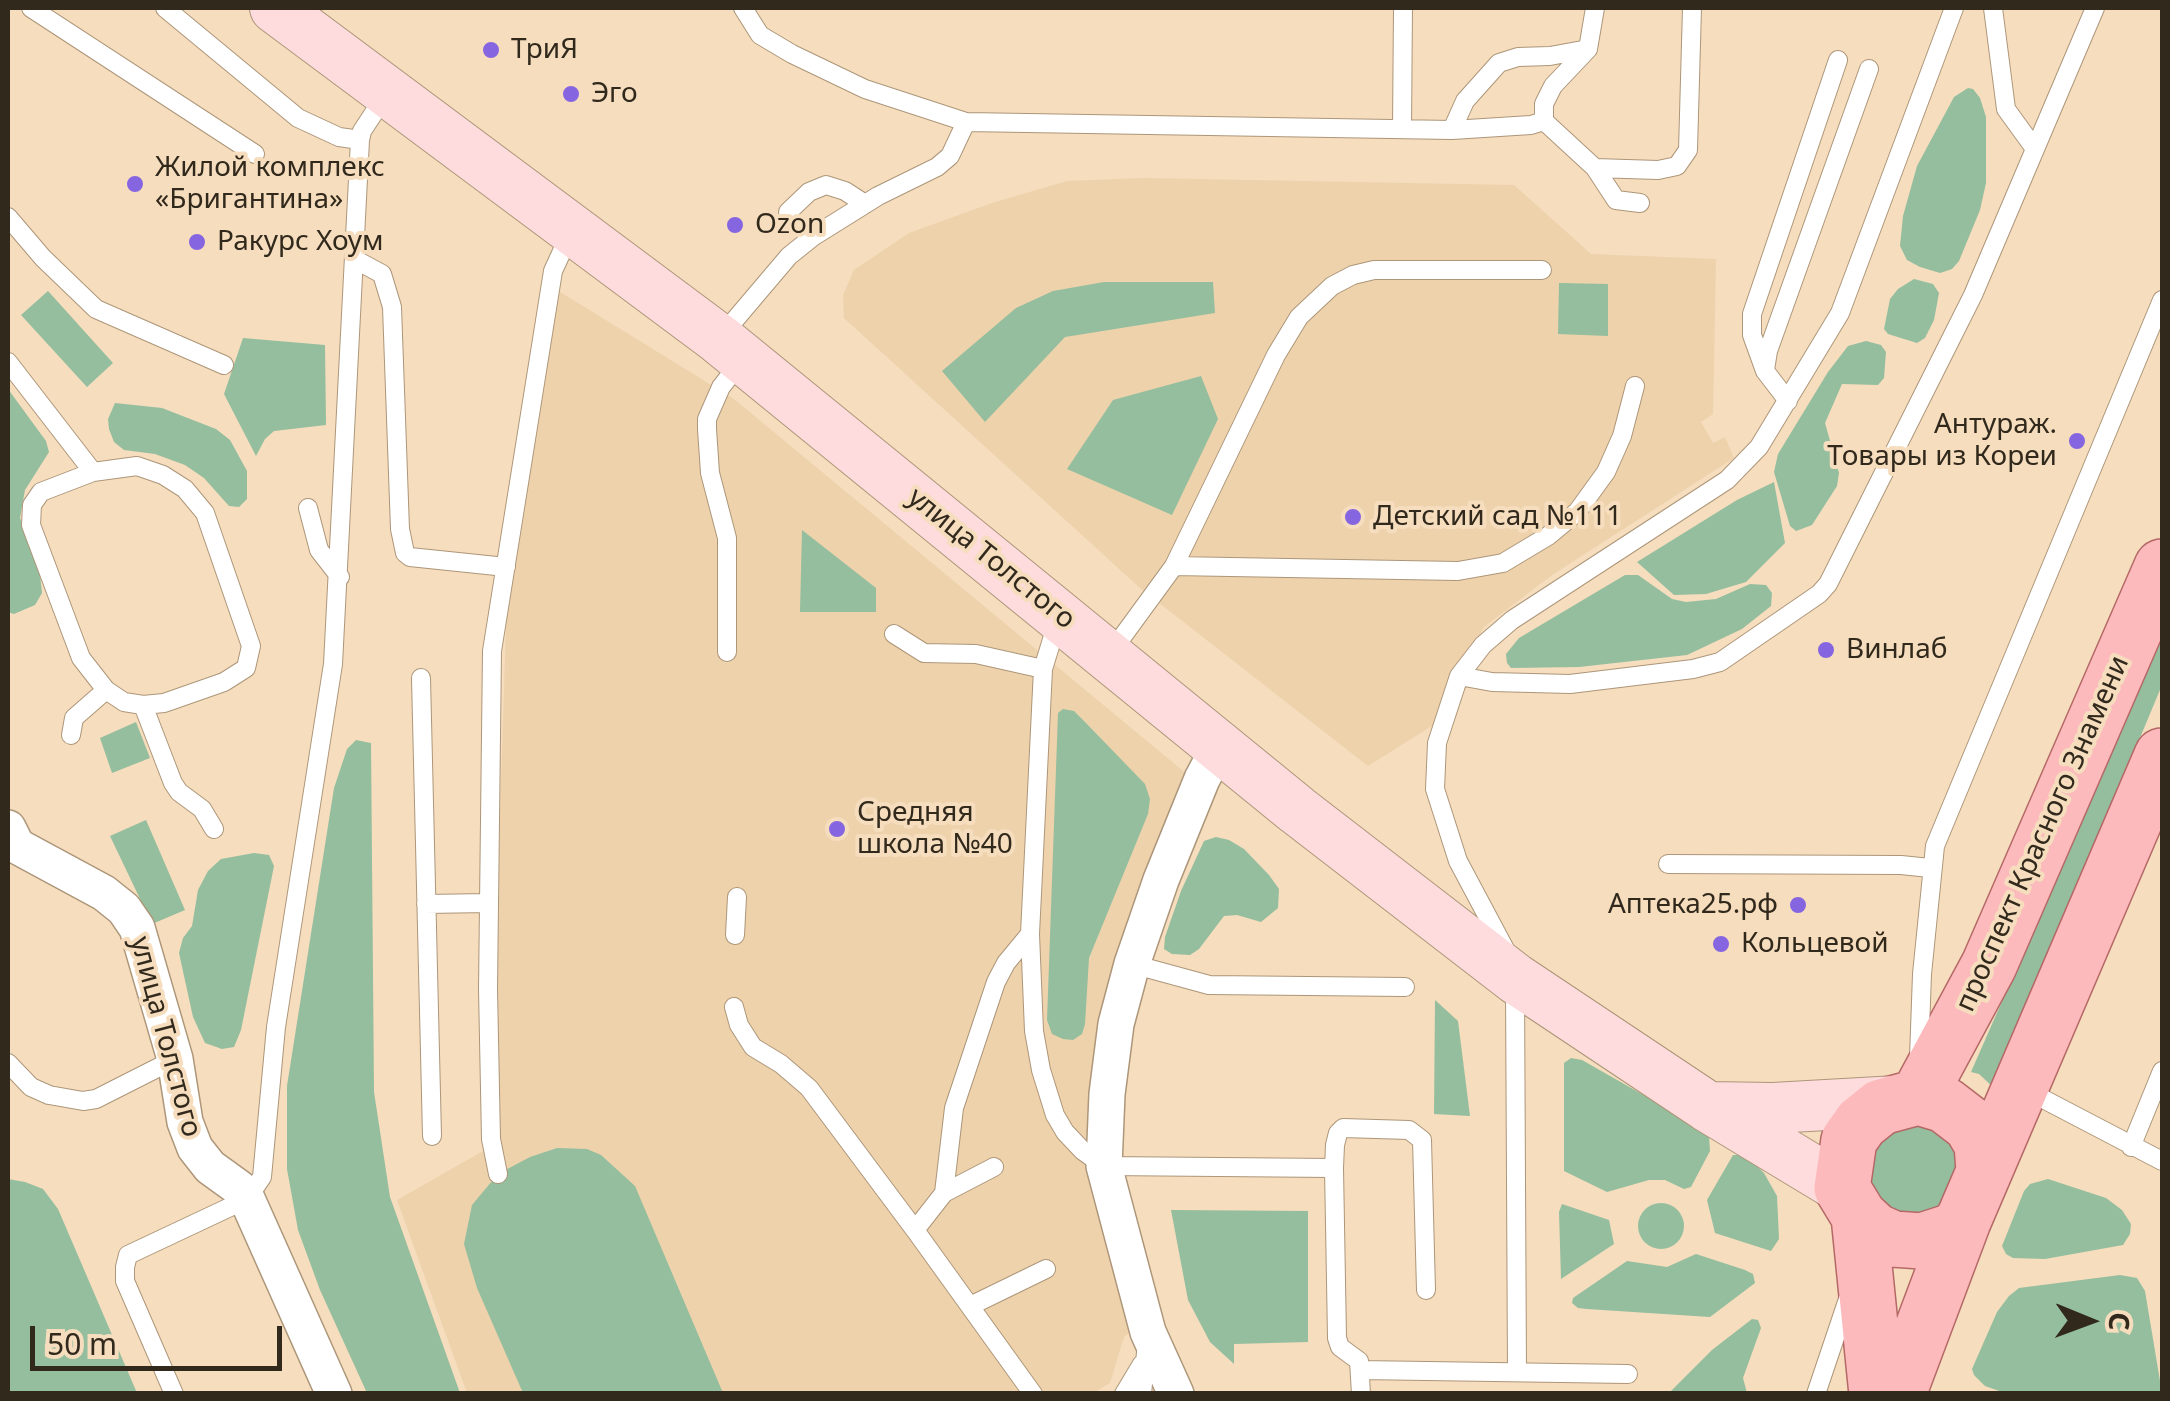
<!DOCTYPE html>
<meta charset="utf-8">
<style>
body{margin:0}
#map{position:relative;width:2170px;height:1401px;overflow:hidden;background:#f5ddbe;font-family:"Noto Sans",sans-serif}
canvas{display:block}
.frame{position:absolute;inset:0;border:10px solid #32291d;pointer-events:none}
.north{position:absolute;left:2040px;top:1271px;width:100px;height:100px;-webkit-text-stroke:8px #f5ddbe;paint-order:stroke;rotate:91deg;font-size:28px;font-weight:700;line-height:40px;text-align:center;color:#32291d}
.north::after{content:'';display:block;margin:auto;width:35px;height:45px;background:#32291d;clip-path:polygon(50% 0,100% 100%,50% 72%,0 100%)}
.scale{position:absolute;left:30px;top:1326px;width:252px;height:45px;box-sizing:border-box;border:5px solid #32291d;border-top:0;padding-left:12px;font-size:30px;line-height:35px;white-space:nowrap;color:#32291d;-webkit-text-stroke:8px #f5ddbe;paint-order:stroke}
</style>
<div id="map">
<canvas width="2170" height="1401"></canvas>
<div class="frame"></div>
<div class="north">С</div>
<div class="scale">50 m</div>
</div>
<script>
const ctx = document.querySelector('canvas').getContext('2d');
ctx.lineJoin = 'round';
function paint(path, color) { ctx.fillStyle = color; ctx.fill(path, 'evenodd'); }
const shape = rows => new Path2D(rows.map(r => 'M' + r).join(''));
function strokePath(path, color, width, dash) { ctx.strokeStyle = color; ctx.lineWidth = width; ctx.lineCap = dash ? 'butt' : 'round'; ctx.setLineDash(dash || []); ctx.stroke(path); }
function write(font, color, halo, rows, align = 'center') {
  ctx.font = font + ' "Noto Sans",sans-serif'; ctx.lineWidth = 8; ctx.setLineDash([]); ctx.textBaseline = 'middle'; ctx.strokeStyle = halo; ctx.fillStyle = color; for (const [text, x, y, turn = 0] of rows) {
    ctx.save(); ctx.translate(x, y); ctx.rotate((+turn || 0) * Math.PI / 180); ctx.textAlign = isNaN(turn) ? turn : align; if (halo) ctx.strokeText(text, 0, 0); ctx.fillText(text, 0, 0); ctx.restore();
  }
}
paint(shape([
 [1144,178,1514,185,1591,254,1716,259,1713,414,1701,422,1713,443,1725,437,1734,458,1552,575,1484,627,1461,669,1451,714,1368,766,1140,588,844,318,843,295,854,270,909,233,992,203,1067,181],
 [557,290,734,399,1194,780,1126,960,1113,1167,1150,1316,1124,1337,1110,1383,1093,1393,467,1393,397,1200,499,1142,497,903,506,628,510,586]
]), '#edd2ac');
paint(shape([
 [1968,88,1973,89,1980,98,1986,117,1986,183,1980,210,1959,261,1952,269,1940,273,1920,267,1907,260,1900,246,1903,216,1917,166,1954,97],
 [1914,279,1933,284,1939,293,1934,320,1925,338,1917,343,1888,334,1884,329,1890,299,1898,289],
 [1104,282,1213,282,1215,313,1065,337,985,422,942,371,1016,308,1053,291],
 [1559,283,1608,284,1608,336,1558,334],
 [48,291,113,363,87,387,21,315],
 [243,338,325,345,326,425,274,431,265,439,256,456,224,394],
 [1866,341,1881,345,1886,352,1884,378,1878,385,1842,384,1825,423,1839,473,1837,486,1812,525,1796,531,1790,526,1774,472,1778,454,1828,372,1848,346],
 [1201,376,1218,419,1172,515,1067,469,1113,400],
 [8,389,46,441,49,452,25,490,20,518,40,575,42,593,35,605,14,614,8,612],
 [115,403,162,408,216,429,230,440,247,471,247,499,239,507,229,506,204,478,185,465,155,454,124,450,114,442,109,429,108,419],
 [1774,482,1785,543,1746,582,1706,594,1674,595,1637,562,1737,500],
 [802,530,876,588,876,612,800,612],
 [1625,575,1638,575,1672,599,1686,602,1716,599,1750,584,1766,585,1772,593,1771,606,1742,629,1687,655,1579,667,1511,668,1507,663,1506,654,1519,638],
 [2162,637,2162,685,1994,1088,1979,1074,1971,1072],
 [1063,709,1074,711,1083,720,1145,784,1150,799,1148,814,1089,958,1085,1024,1082,1034,1073,1040,1063,1039,1052,1034,1047,1020,1058,713],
 [136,722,150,758,112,773,100,738],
 [356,740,371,743,374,1092,390,1197,460,1393,367,1393,320,1290,298,1230,287,1169,287,1086,334,788,347,749],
 [146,820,185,910,152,924,110,836],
 [1216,837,1229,840,1244,849,1269,875,1279,889,1278,908,1261,922,1237,915,1224,916,1199,949,1190,955,1172,954,1164,949,1165,937,1181,891,1204,841],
 [254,853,269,855,274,866,241,1030,234,1047,222,1049,205,1043,193,1017,179,953,183,938,192,926,198,890,208,871,221,859],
 [1435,1000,1458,1021,1470,1116,1434,1114],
 [1571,1058,1582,1060,1698,1126,1709,1136,1710,1151,1691,1187,1684,1189,1665,1180,1649,1180,1607,1192,1564,1171,1564,1063],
 [1925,1125,1952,1144,1959,1160,1945,1206,1914,1218,1882,1207,1865,1172,1872,1146,1895,1127],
 [557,1148,587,1149,601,1155,635,1186,723,1393,523,1393,477,1288,464,1244,472,1205,498,1174,530,1157],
 [1733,1155,1739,1155,1753,1162,1764,1173,1777,1196,1779,1239,1771,1251,1715,1233,1707,1200],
 [8,1179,25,1182,43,1189,58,1209,137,1393,8,1393],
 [2048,1179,2106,1198,2122,1210,2131,1224,2130,1234,2123,1245,2045,1259,2013,1258,2006,1254,2002,1246,2024,1191,2030,1184],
 '1638 1226a23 23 0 1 1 46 0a23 23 0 1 1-46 0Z',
 [1562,1204,1609,1220,1614,1244,1561,1279,1559,1212],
 [1171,1210,1308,1211,1308,1342,1234,1344,1234,1364,1210,1342,1188,1300],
 [1696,1254,1745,1270,1753,1274,1755,1283,1710,1317,1587,1309,1578,1308,1572,1303,1573,1298,1627,1261,1667,1267],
 [2120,1275,2137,1278,2145,1291,2162,1393,2005,1393,1985,1386,1974,1375,1972,1369,1997,1312,2009,1296,2019,1288],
 [1752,1319,1758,1320,1761,1328,1743,1378,1747,1393,1669,1393,1712,1350]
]), '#94be9e');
const lane = shape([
 [31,8,255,154],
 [165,8,298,118,339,137,360,140],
 [743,8,760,35,792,54,865,89,966,122],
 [1993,8,2006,109,2035,149],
 [1544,121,1595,168,1658,170,1677,166,1688,150,1692,8],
 [1402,128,1403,8],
 [1452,130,1465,101,1499,63,1518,57,1550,56,1588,49],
 [1595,168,1616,200,1640,203],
 [788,212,809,192,826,185,845,191,865,204],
 [8,217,43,258,96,309,224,365],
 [356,260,382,274,392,307,400,529,405,553,410,557,506,567],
 [722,335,789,256,814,236,878,196,937,167,950,156,966,122,1452,130,1531,125,1544,121,1544,104,1553,86,1588,49,1595,8],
 [8,362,93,472],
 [1765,370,1768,351,1869,69],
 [1788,401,1765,371,1752,335,1752,314,1838,60],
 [137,466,163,475,185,489,205,513,251,646,246,668,224,682,164,703,143,705,124,702,106,690,81,658,31,525,32,505,41,492,93,472,137,466],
 [308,508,319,550,340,577],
 [1174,566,1458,571,1503,563,1548,536,1577,512,1606,472,1622,436,1635,386],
 [894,634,924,653,976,654,1043,669,1058,620],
 [727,652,727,538,710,473,707,429,707,419,721,387,743,359],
 [1109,655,1174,566,1276,355,1299,317,1332,286,1353,275,1374,270,1542,270],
 [1459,676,1483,645,1512,620,1727,480,1759,447,1840,313,1954,8],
 [421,678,432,1136],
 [143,705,173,783,179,792,202,809,214,829],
 [71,735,74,718,106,690],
 [1668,864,1901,865,1930,868],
 [426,904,488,903],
 [1030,934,1043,669],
 [735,935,737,897],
 [1507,953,1458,861,1435,789,1437,743,1459,676,1492,682,1570,684,1693,669,1720,662,1819,594,1828,584,1973,295,2095,8],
 [1132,964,1209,985,1405,987],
 [1515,988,1517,1372],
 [734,1007,739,1025,753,1047,781,1064,809,1088,915,1230,944,1193,954,1108,996,982,1006,963,1030,934,1034,1031,1041,1070,1055,1115,1065,1132,1083,1151,1104,1166,1334,1168,1337,1338,1340,1347,1359,1361,1361,1394],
 [1919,1057,1922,974,1935,846,2162,300],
 [8,1063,31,1087,49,1095,83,1101,96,1099,175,1059],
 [2026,1090,2162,1161],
 [2131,1147,2162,1071],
 [1334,1168,1335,1145,1338,1133,1343,1128,1409,1130,1422,1140,1426,1290],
 [498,1174,491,1139,488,989,492,651,553,271,570,234],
 [944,1193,994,1167],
 [915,1230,1033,1394],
 [970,1306,1046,1269],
 [1360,1370,1628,1374],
 [174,1394,125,1281,125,1267,128,1255,247,1199,262,1177,276,1027,333,664,360,140,362,131,387,93],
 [1124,1394,1142,1364],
 [1142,1394,1147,1342],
 [1816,1394,1848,1299]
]);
const street = shape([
 [8,828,17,846,104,893,124,909,137,928,175,1059,185,1122,195,1148,210,1167,239,1188,247,1199,334,1394],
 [1176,1394,1148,1332,1104,1166,1107,1094,1116,1024,1132,964,1161,880,1202,779,1219,747]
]);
const secondary = shape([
 [275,8,719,339,1297,810,1516,979,1708,1107,1842,1188],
 [1708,1107,1773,1108,1897,1101]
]);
const primary = shape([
 [1918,1097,1989,965,2162,567],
 [1859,1216,1877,1394],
 [1963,1221,1953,1231,1922,1241,1893,1239,1875,1231,1859,1216,1842,1188,1849,1140,1861,1123,1881,1107,1918,1097,1945,1105,1971,1125,1982,1144,1984,1171],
 [1898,1394,1963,1221,2162,756]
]);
strokePath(lane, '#ad9679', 20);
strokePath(street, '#ad9679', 38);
strokePath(secondary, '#ad9679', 52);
strokePath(primary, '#b56967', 58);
strokePath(lane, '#fff', 18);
strokePath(street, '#fff', 35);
strokePath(secondary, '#fedcdd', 50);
strokePath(primary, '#fdbabc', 55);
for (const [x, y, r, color] of [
 [491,50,10,"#8565e0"],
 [571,94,10,"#8565e0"],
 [135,184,10,"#8565e0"],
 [735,225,10,"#8565e0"],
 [197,242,10,"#8565e0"],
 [2077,441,10,"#8565e0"],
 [1353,517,10,"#8565e0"],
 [1826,650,10,"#8565e0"],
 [837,829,10,"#8565e0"],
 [1798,905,10,"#8565e0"],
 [1721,944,10,"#8565e0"]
]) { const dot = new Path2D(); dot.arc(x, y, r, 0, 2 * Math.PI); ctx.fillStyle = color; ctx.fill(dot); strokePath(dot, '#f5ddbe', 4); }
write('28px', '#32291d', '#f5ddbe', [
 ["ТриЯ",511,50],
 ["Эго",591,94],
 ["Жилой комплекс",155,168],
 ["«Бригантина»",155,200],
 ["Ozon",755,225],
 ["Ракурс Хоум",217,242],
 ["Антураж.",2057,425,"right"],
 ["Товары из Кореи",2057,457,"right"],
 ["Детский сад №111",1373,517],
 ["Винлаб",1846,650],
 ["Средняя",857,813],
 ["школа №40",857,845],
 ["Аптека25.рф",1778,905,"right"],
 ["Кольцевой",1741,944]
], 'left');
write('28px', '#32291d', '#f5ddbe', [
 ["улица Толстого",991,559,39],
 ["проспект Красного Знамени",2043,834,-66],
 ["улица Толстого",165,1037,75]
]);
</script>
